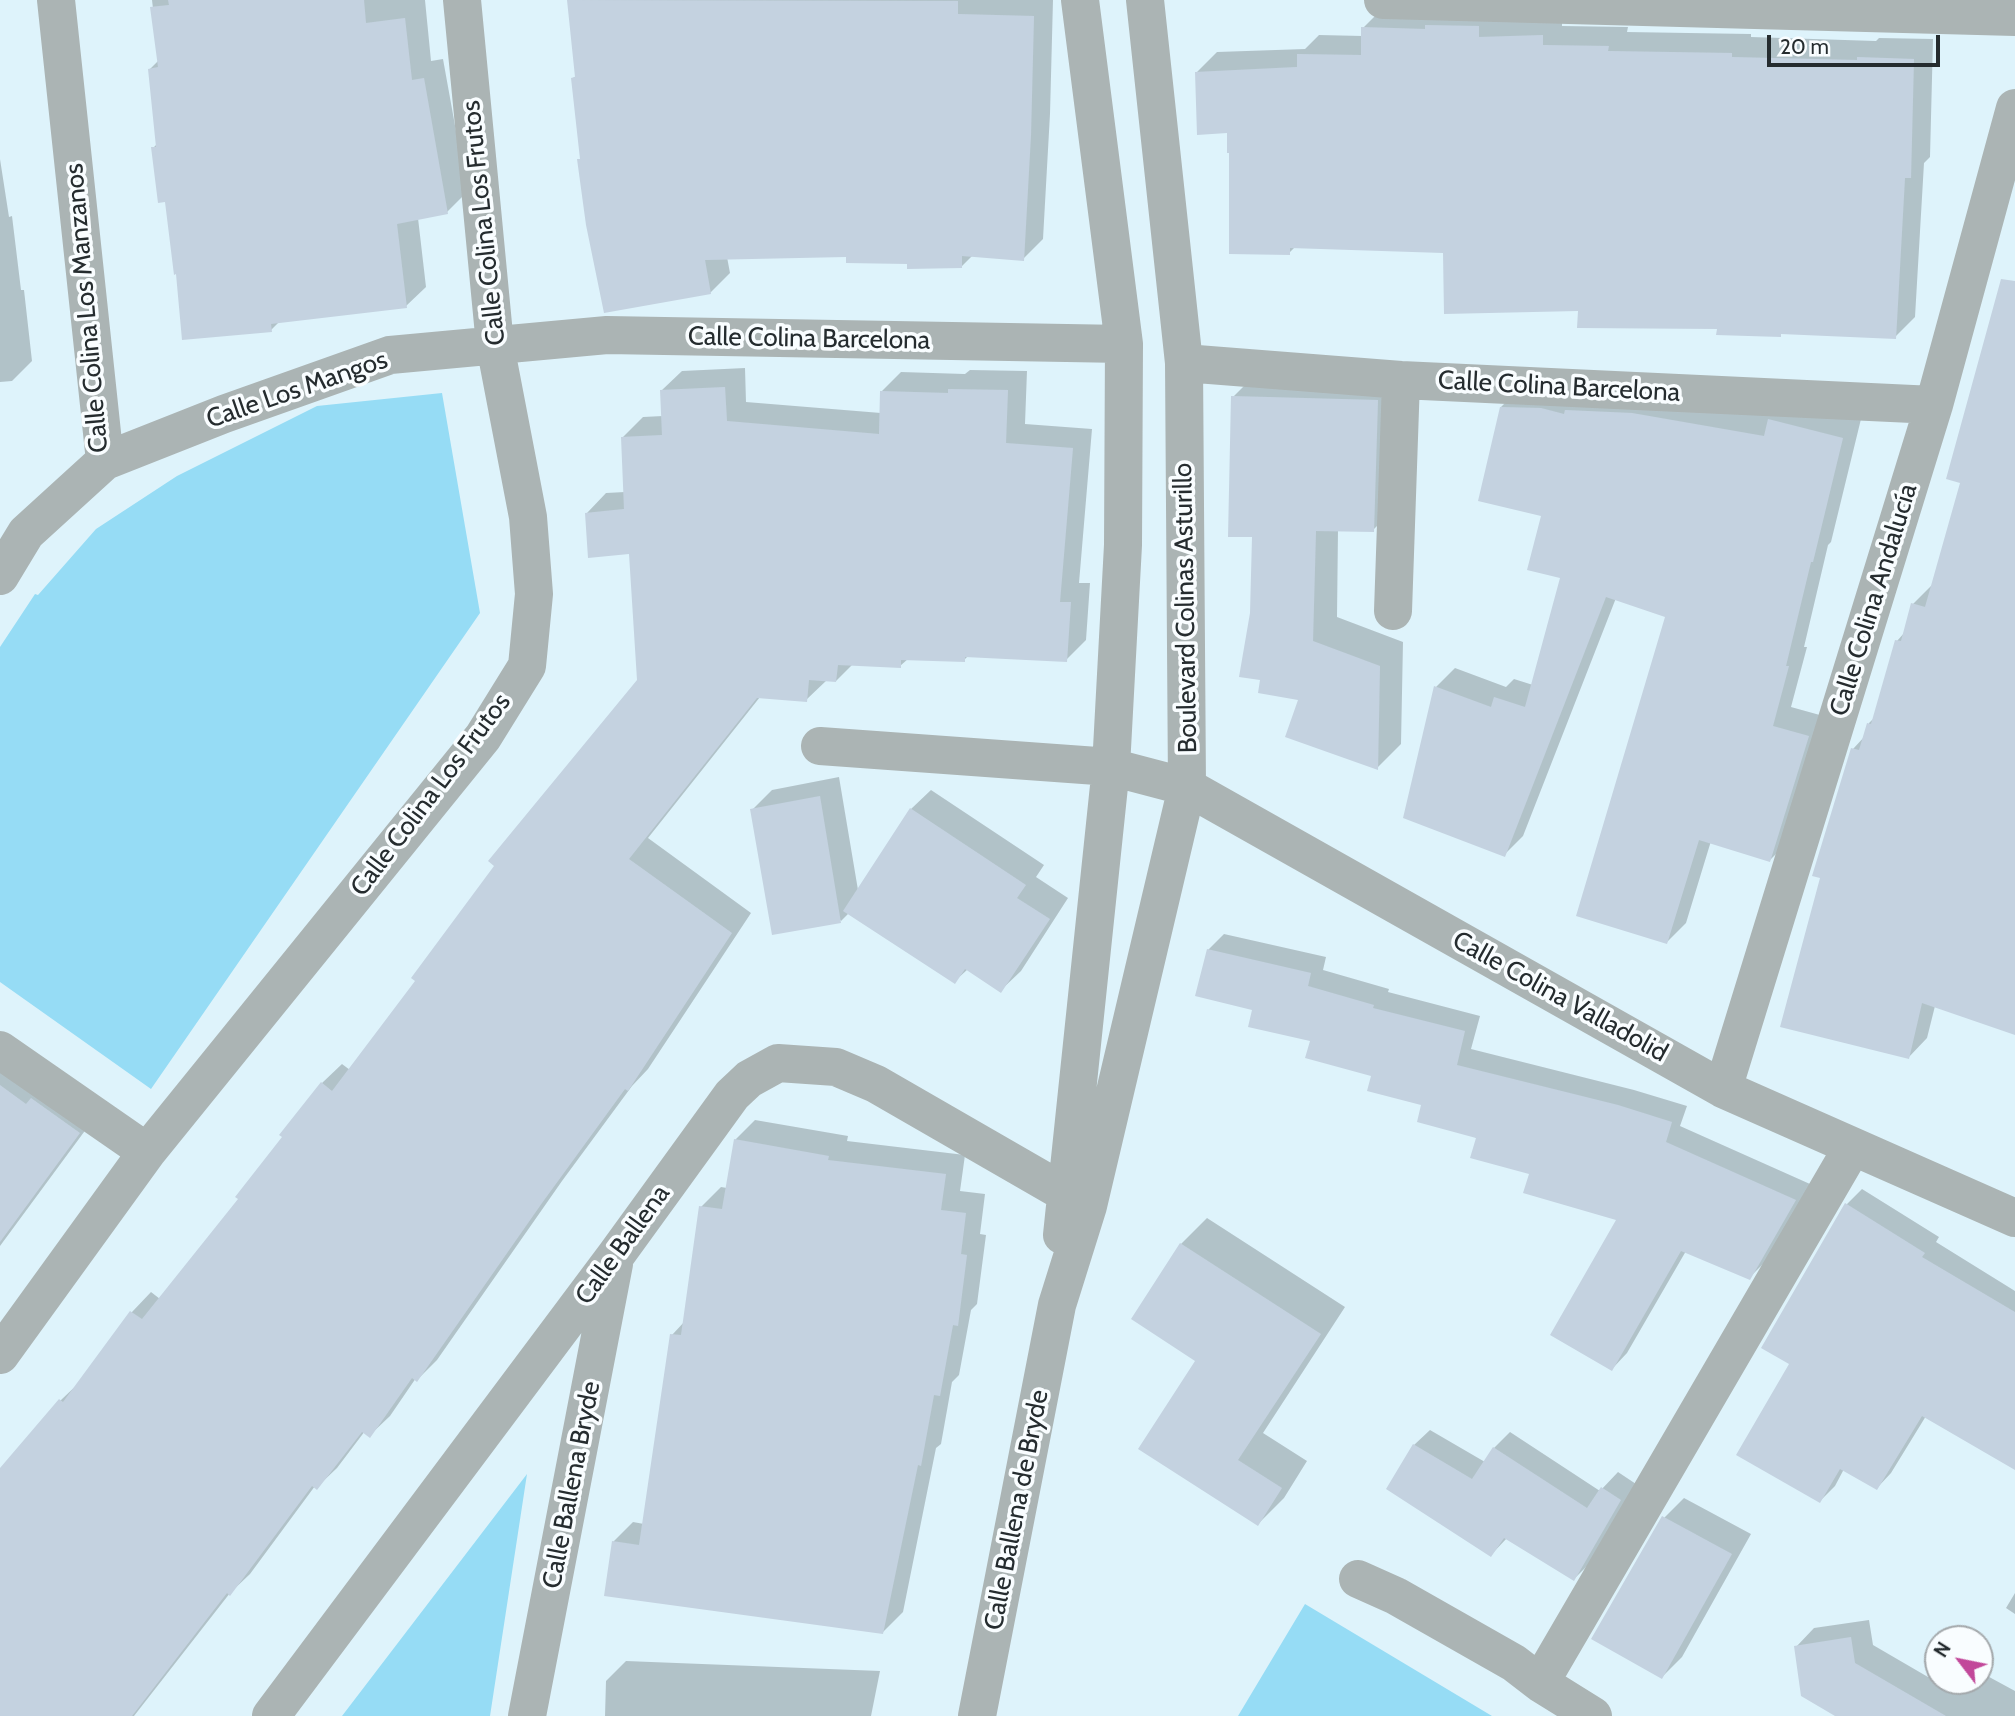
<!DOCTYPE html>
<meta charset="utf-8">
<style>
body{margin:0}
#map{position:relative;width:2015px;height:1716px;overflow:hidden;background:#def3fb;font-family:Cabin,sans-serif}
canvas{display:block}
.north{position:absolute;left:1924px;top:1625px;width:70px;height:70px;box-sizing:border-box;background:#f9fdff;border:2px solid #a4a9ac;border-radius:50%;rotate:302deg;font-size:19px;font-weight:700;line-height:28px;text-align:center;color:#252c2f}
.north::after{content:'';display:block;margin:auto;width:24px;height:32px;background:#c2489a;clip-path:polygon(50% 0,100% 100%,50% 72%,0 100%)}
.scale{position:absolute;left:1767px;top:35px;width:173px;height:32px;box-sizing:border-box;border:4px solid #252c2f;border-top:0;padding-left:9px;font-size:21px;line-height:24px;white-space:nowrap;color:#252c2f;-webkit-text-stroke:5px #f9fdff;paint-order:stroke}
</style>
<div id="map">
<canvas width="2015" height="1716"></canvas>
<div class="north">N</div>
<div class="scale">20 m</div>
</div>
<script>
const ctx = document.querySelector('canvas').getContext('2d');
ctx.lineJoin = 'round';
function paint(path, color) { ctx.fillStyle = color; ctx.fill(path, 'evenodd'); }
const shape = rows => new Path2D(rows.map(r => 'M' + r).join(''));
function strokePath(path, color, width, dash) { ctx.strokeStyle = color; ctx.lineWidth = width; ctx.lineCap = dash ? 'butt' : 'round'; ctx.setLineDash(dash || []); ctx.stroke(path); }
function write(font, color, halo, rows, align = 'center') {
  ctx.font = font + ' Cabin,sans-serif'; ctx.lineWidth = 7; ctx.setLineDash([]); ctx.textBaseline = 'middle'; ctx.strokeStyle = halo; ctx.fillStyle = color; for (const [text, x, y, turn = 0] of rows) {
    ctx.save(); ctx.translate(x, y); ctx.rotate((+turn || 0) * Math.PI / 180); ctx.textAlign = isNaN(turn) ? turn : align; if (halo) ctx.strokeText(text, 0, 0); ctx.fillText(text, 0, 0); ctx.restore();
  }
}
paint(shape([
 [442,393,480,613,151,1089,0,982,0,647,35,594,38,595,96,529,177,476,317,406],
 [527,1474,490,1716,342,1716],
 [1305,1604,1492,1716,1238,1716]
]), '#96dcf5');
paint(shape([
 [152,0,425,0,431,61,443,59,467,192,447,212,418,218,426,287,406,306,280,321,271,330,177,272,167,200,153,148,158,143,150,69,159,60],
 [569,0,1053,0,1050,114,1043,239,1023,259,973,255,961,267,848,255,727,257,730,273,710,293,582,157,573,78,576,76],
 [1383,8,1562,16,1562,26,1628,27,1627,32,1751,34,1751,37,1876,41,1879,38,1933,39,1930,157,1924,163,1915,317,1895,337,1783,332,1780,335,1718,327,1445,251,1295,247,1289,253,1197,72,1217,52,1305,49,1319,35,1363,36,1363,28],
 [0,159,9,217,12,216,21,290,24,290,32,361,12,381,0,382],
 [2015,290,2015,1033,1935,1006,1927,1038,1908,1058,1822,877,1853,749,1865,736,1869,723,1874,718,1897,641,1905,632,1913,604,1932,585],
 [745,368,746,402,881,413,881,392,901,372,965,374,970,370,1027,371,1025,424,1092,429,1079,583,1090,583,1086,640,1066,660,969,655,964,660,908,659,900,666,853,664,836,681,827,680,806,700,760,697,648,838,751,913,648,1069,632,1086,562,1181,437,1360,417,1380,416,1378,390,1416,370,1435,365,1431,337,1468,317,1487,315,1486,250,1574,230,1593,134,1716,0,1716,0,1485,16,1452,61,1400,81,1381,132,1312,151,1292,160,1299,240,1198,322,1083,342,1064,350,1070,639,680,631,552,587,513,606,493,625,492,623,437,643,417,663,416,662,390,682,371],
 [1257,373,1402,377,1397,506,1373,530,1338,530,1337,617,1403,642,1401,744,1377,768,1301,699,1262,679,1252,613,1253,536,1233,397],
 [1520,388,1861,419,1831,542,1828,545,1804,647,1807,647,1791,707,1827,717,1789,841,1770,860,1711,841,1686,923,1667,942,1668,616,1616,598,1523,836,1504,855,1405,816,1436,687,1455,668,1506,687,1514,679,1533,685,1562,577,1543,514,1501,407],
 [839,777,858,890,911,809,931,790,1044,865,1036,877,1068,898,1021,971,1001,990,968,969,955,981,849,913,841,921,752,810,772,790],
 [1224,934,1326,957,1323,970,1389,989,1388,992,1480,1016,1471,1049,1634,1090,1687,1106,1680,1126,1810,1184,1765,1262,1749,1278,1686,1251,1627,1353,1612,1369,1619,1219,1531,1173,1423,1104,1254,1009,1208,950],
 [0,1051,98,1113,0,1246],
 [755,1120,848,1136,847,1141,965,1155,960,1191,985,1194,980,1234,986,1235,977,1304,971,1310,959,1375,952,1382,941,1444,936,1448,903,1612,883,1632,613,1542,633,1522,644,1524,672,1335,685,1321,701,1207,721,1187,727,1188,735,1140],
 [1862,1189,1939,1237,1936,1242,2015,1291,2015,1468,1926,1416,1891,1473,1877,1488,1844,1469,1835,1486,1820,1501,1791,1364,1763,1348,1847,1204],
 [1207,1218,1345,1307,1263,1433,1307,1461,1284,1498,1258,1524,1197,1360,1181,1244],
 [1430,1430,1485,1462,1494,1448,1510,1432,1600,1491,1618,1472,1636,1484,1589,1564,1574,1579,1507,1538,1491,1555,1414,1445],
 [1684,1498,1751,1534,1682,1657,1662,1677,1664,1518],
 [2015,1593,2015,1614,2006,1608],
 [1869,1620,1873,1645,1928,1677,1938,1666,1938,1681,1980,1681,1980,1672,2015,1691,2015,1716,1838,1716,1796,1647,1814,1628],
 [626,1661,880,1671,871,1716,605,1716,606,1681]
]), '#0003');
paint(shape([
 [168,0,364,0,366,23,405,18,412,80,424,78,448,214,397,224,407,308,271,324,272,332,182,340,176,274,174,275,165,202,158,203,151,147,156,147,148,69,158,67,150,7,169,5],
 [567,0,958,1,958,14,1034,16,1031,135,1024,261,962,256,962,268,907,269,907,264,846,263,846,257,705,260,711,294,604,313,586,225,577,159,580,159,571,78,575,77],
 [1425,25,1479,26,1479,37,1543,35,1543,45,1609,46,1608,51,1732,53,1732,57,1857,60,1857,57,1914,59,1911,178,1905,178,1896,339,1781,334,1781,337,1716,335,1717,329,1577,328,1578,311,1444,314,1443,253,1290,248,1290,255,1229,254,1229,153,1227,153,1227,133,1197,135,1195,72,1297,67,1297,54,1361,55,1361,27,1425,29],
 [2001,279,2015,281,2015,1035,1922,1003,1909,1059,1780,1027,1820,878,1812,876,1851,748,1859,750,1867,723,1871,724,1895,640,1901,641,1911,603,1925,607,1960,483,1946,479],
 [725,387,727,421,879,434,880,391,948,393,948,389,1008,390,1006,443,1073,448,1060,602,1071,602,1067,662,965,657,965,662,901,660,901,668,838,665,836,682,809,680,807,702,757,698,629,859,732,933,628,1091,625,1089,542,1203,417,1382,412,1378,370,1438,362,1432,317,1490,312,1486,230,1596,227,1593,132,1716,0,1716,0,1468,59,1399,63,1402,130,1311,142,1319,238,1199,235,1197,282,1137,279,1135,321,1082,332,1091,415,981,411,978,494,866,488,861,637,680,629,554,588,558,585,513,624,509,621,437,662,435,660,390],
 [1231,396,1378,400,1374,532,1316,531,1313,641,1380,666,1378,770,1285,737,1298,700,1258,693,1260,680,1239,677,1250,613,1252,537,1228,537],
 [1500,407,1541,408,1564,414,1565,410,1632,413,1764,436,1768,419,1843,438,1813,562,1811,562,1786,666,1789,666,1773,726,1809,736,1770,862,1699,840,1667,944,1576,916,1665,617,1606,597,1505,857,1403,818,1434,686,1491,707,1494,697,1525,707,1560,578,1527,570,1541,516,1478,501],
 [820,796,841,923,772,935,750,809],
 [910,808,1026,885,1017,898,1050,919,1001,993,965,969,955,984,843,911],
 [1207,949,1311,973,1308,986,1374,1005,1373,1008,1465,1031,1457,1065,1618,1105,1672,1122,1666,1142,1796,1200,1750,1280,1681,1251,1612,1371,1550,1335,1616,1220,1523,1193,1529,1174,1470,1158,1476,1138,1417,1122,1421,1105,1367,1091,1371,1076,1305,1058,1310,1041,1248,1027,1252,1010,1195,996],
 [0,1085,26,1104,31,1098,80,1133,0,1242],
 [734,1139,829,1156,828,1160,946,1174,941,1210,966,1213,961,1254,967,1255,958,1326,953,1325,940,1396,934,1395,921,1466,918,1465,883,1634,604,1596,612,1541,639,1545,670,1334,681,1335,699,1206,722,1209],
 [1845,1203,1925,1253,1922,1257,2015,1312,2015,1470,1922,1416,1877,1490,1840,1469,1820,1503,1736,1455,1789,1364,1761,1348],
 [1180,1243,1321,1334,1238,1460,1282,1488,1258,1526,1138,1449,1195,1361,1131,1319],
 [1413,1444,1472,1479,1493,1447,1587,1508,1601,1487,1621,1500,1574,1581,1504,1538,1491,1557,1386,1489],
 [1662,1516,1732,1554,1662,1679,1591,1639],
 [1851,1637,1855,1663,1946,1716,1835,1716,1801,1696,1794,1646]
]), '#c4d2e0');
strokePath(shape([
 [56,0,105,461],
 [1383,0,2015,17],
 [1184,363,1401,380,1934,405],
 [0,576,26,533,105,461,224,414,390,355,607,335,1124,344],
 [1393,611,1401,380],
 [820,746,1111,767,1187,787,1723,1089,2015,1218],
 [0,1050,147,1152],
 [1723,1089,1934,405,2015,108],
 [1062,1235,1111,767,1123,545,1124,344,1080,0],
 [0,1355,147,1152,483,737,527,666,534,594,528,517,495,345,462,0],
 [1358,1579,1396,1596,1514,1663,1540,1683,1593,1716],
 [1540,1683,1852,1148],
 [271,1716,616,1255,732,1095,749,1079,778,1063,836,1067,876,1084,1086,1205],
 [527,1716,614,1264],
 [977,1716,1057,1305,1088,1206,1187,787,1184,363,1145,0]
]), '#abb4b4', 38);
write('26px', '#252c2f', '#f9fdff', [
 ["Calle Colina Los Frutos",484,223,-96],
 ["Calle Colina Los Manzanos",87,308,-95],
 ["Calle Colina Barcelona",809,339,1],
 ["Calle Colina Barcelona",1559,387,3],
 ["Calle Los Mangos",297,390,-19],
 ["Calle Colina Andalucía",1874,600,-73],
 ["Boulevard Colinas Asturillo",1186,608,-91],
 ["Calle Colina Los Frutos",431,795,-53],
 ["Calle Colina Valladolid",1560,997,29],
 ["Calle Ballena",623,1245,-54],
 ["Calle Ballena Bryde",572,1485,-79],
 ["Calle Ballena de Bryde",1017,1510,-79]
]);
</script>
